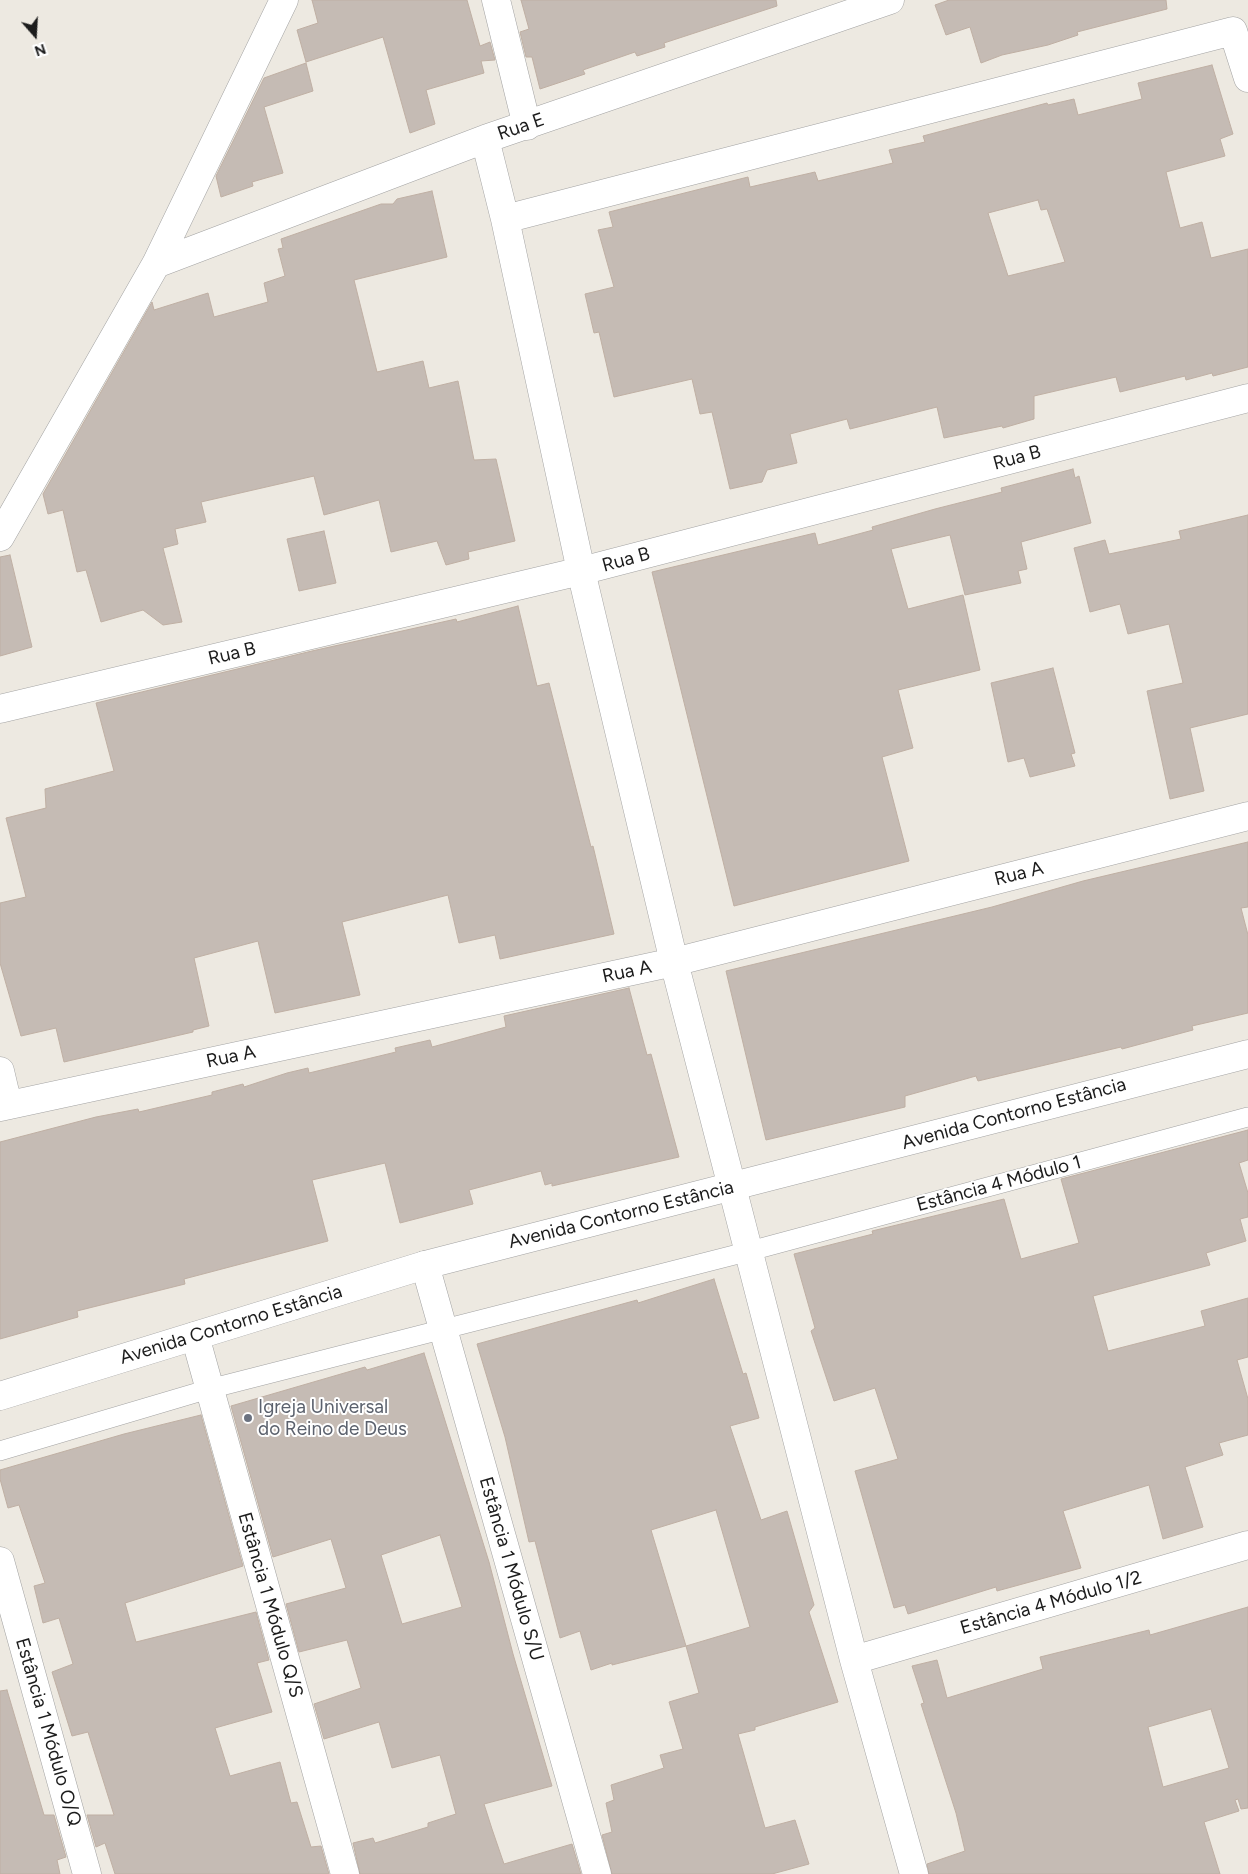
<!DOCTYPE html>
<meta charset="utf-8">
<style>
body{margin:0}
#map{position:relative;width:1248px;height:1874px;overflow:hidden;background:#ede9e1;font-family:Figtree,sans-serif}
canvas{display:block}
.north{position:absolute;left:10px;top:10px;width:50px;height:50px;-webkit-text-stroke:4px #fff;paint-order:stroke;rotate:161deg;font-size:14px;font-weight:700;line-height:20px;text-align:center;color:#1c1c1c}
.north::after{content:'';display:block;margin:auto;width:18px;height:22px;background:#1c1c1c;clip-path:polygon(50% 0,100% 100%,50% 72%,0 100%)}
</style>
<div id="map">
<canvas width="1248" height="1874"></canvas>
<div class="north">N</div>
</div>
<script>
const ctx = document.querySelector('canvas').getContext('2d');
ctx.lineJoin = 'round';
function paint(path, color) { ctx.fillStyle = color; ctx.fill(path, 'evenodd'); }
const shape = rows => new Path2D(rows.map(r => 'M' + r).join(''));
function strokePath(path, color, width, dash) { ctx.strokeStyle = color; ctx.lineWidth = width; ctx.lineCap = dash ? 'butt' : 'round'; ctx.setLineDash(dash || []); ctx.stroke(path); }
function write(font, color, halo, rows, align = 'center') {
  ctx.font = font + ' Figtree,sans-serif'; ctx.lineWidth = 4; ctx.setLineDash([]); ctx.textBaseline = 'middle'; ctx.strokeStyle = halo; ctx.fillStyle = color; for (const [text, x, y, turn = 0] of rows) {
    ctx.save(); ctx.translate(x, y); ctx.rotate((+turn || 0) * Math.PI / 180); ctx.textAlign = isNaN(turn) ? turn : align; if (halo) ctx.strokeText(text, 0, 0); ctx.fillText(text, 0, 0); ctx.restore();
  }
}
const building = shape([
 [312,0,467,0,480,46,490,42,495,60,481,61,484,73,426,90,435,124,410,133,383,37,306,62,297,30,318,23,312,0],
 [521,0,776,0,777,6,664,43,665,47,637,56,635,52,583,70,585,74,540,89,532,57,526,57,520,32,529,29,521,0],
 [949,0,1166,0,1167,9,1077,32,1078,35,1048,45,1002,55,981,63,970,27,946,35,935,5,949,0],
 [306,63,313,91,264,107,283,173,252,182,253,186,221,197,216,176,264,78,306,63],
 [1212,65,1233,134,1220,139,1225,156,1166,172,1180,228,1202,222,1211,258,1248,249,1248,367,1213,376,1212,373,1186,380,1185,376,1120,392,1116,377,1034,396,1034,419,1003,428,1002,426,944,438,937,407,850,429,847,419,790,434,797,463,767,470,762,482,730,489,712,412,700,414,692,379,614,397,599,332,594,333,585,294,614,287,598,230,613,227,609,212,748,177,750,187,815,172,818,181,893,163,889,150,925,142,923,136,1047,103,1048,105,1074,99,1078,115,1142,99,1138,83,1212,65],
 [1038,200,1041,210,1047,209,1065,262,1008,276,988,213,1038,200],
 [432,191,447,257,354,280,377,372,423,361,429,388,458,381,474,460,496,459,515,541,468,552,469,559,446,565,437,541,391,552,379,500,324,515,314,476,201,502,206,522,175,529,178,544,163,548,182,622,163,625,143,610,101,622,86,570,77,572,63,510,48,514,43,494,152,302,154,310,208,293,214,317,268,302,264,283,285,276,278,249,283,248,281,239,381,204,393,204,397,199,432,191],
 [1073,469,1075,478,1079,476,1091,523,1021,542,1027,569,1018,571,1021,583,965,595,950,535,891,549,908,609,963,595,980,670,898,690,913,748,882,757,909,861,734,906,652,572,815,533,818,545,873,530,872,527,935,509,1002,492,1001,488,1073,469],
 [1248,515,1248,714,1190,728,1204,791,1170,799,1147,691,1183,683,1169,624,1128,634,1120,604,1090,612,1074,548,1105,540,1109,554,1181,539,1179,531,1248,515],
 [324,531,336,583,299,591,287,539,324,531],
 [10,555,32,647,0,656,0,557,10,555],
 [518,606,537,686,549,683,591,847,593,846,614,934,500,959,495,935,459,943,448,895,342,922,360,995,275,1013,258,941,194,958,209,1026,193,1030,193,1032,64,1062,56,1028,21,1036,0,963,0,903,26,897,6,818,46,808,45,789,114,771,96,703,312,651,456,619,457,622,518,606],
 [1053,668,1075,753,1071,754,1075,766,1030,777,1024,758,1008,762,991,683,1053,668],
 [1248,842,1248,907,1241,908,1248,935,1248,1013,1192,1026,1193,1030,1122,1049,1121,1047,978,1081,976,1076,905,1096,905,1107,766,1140,726,971,992,907,1083,881,1248,842],
 [629,988,647,1055,651,1054,679,1157,552,1186,552,1183,545,1185,541,1171,469,1190,473,1204,400,1223,385,1163,312,1180,328,1241,184,1279,185,1284,77,1311,78,1317,0,1339,0,1142,96,1117,138,1109,139,1112,212,1095,212,1092,243,1084,244,1087,287,1073,308,1068,309,1073,396,1052,395,1048,430,1040,432,1047,506,1027,504,1016,629,988],
 [1248,1130,1248,1160,1239,1163,1248,1193,1248,1217,1240,1219,1246,1241,1206,1253,1210,1265,1093,1296,1108,1351,1205,1326,1201,1311,1248,1298,1248,1357,1237,1360,1248,1399,1248,1435,1219,1443,1223,1455,1185,1467,1203,1527,1163,1539,1149,1485,1063,1511,1081,1568,997,1591,996,1587,908,1614,905,1605,894,1608,855,1471,898,1459,875,1388,834,1401,811,1331,815,1328,794,1254,873,1234,872,1231,1004,1199,1021,1259,1079,1243,1061,1179,1248,1130],
 [714,1279,743,1374,746,1373,759,1418,730,1426,761,1520,787,1511,814,1605,809,1612,838,1702,755,1727,755,1730,738,1734,765,1828,795,1820,809,1864,772,1874,612,1874,602,1835,612,1832,606,1803,614,1800,611,1785,664,1768,660,1755,683,1749,669,1702,699,1693,686,1646,612,1665,612,1663,591,1670,580,1631,560,1638,535,1541,529,1542,505,1437,477,1344,637,1300,638,1303,714,1279],
 [716,1510,750,1627,686,1646,651,1530,716,1510],
 [424,1353,489,1562,513,1654,552,1786,484,1804,492,1829,504,1864,572,1844,581,1874,360,1874,353,1843,373,1838,375,1843,428,1827,428,1823,456,1814,440,1755,392,1768,379,1722,324,1739,314,1704,361,1688,347,1640,299,1652,286,1604,346,1588,331,1539,273,1557,231,1406,365,1367,367,1370,424,1353],
 [440,1535,462,1607,402,1624,381,1555,440,1535],
 [201,1415,243,1566,125,1603,136,1642,256,1612,269,1660,257,1663,272,1712,215,1728,230,1776,280,1762,291,1803,297,1802,311,1847,321,1846,329,1874,115,1874,105,1843,96,1847,87,1815,114,1815,88,1732,72,1736,52,1672,73,1664,59,1618,43,1623,34,1586,45,1583,19,1505,8,1508,0,1479,0,1470,124,1434,201,1415],
 [1248,1607,1248,1808,1241,1809,1238,1799,1235,1800,1239,1811,1204,1822,1220,1874,929,1874,927,1864,965,1851,956,1813,921,1704,924,1703,912,1666,937,1660,947,1698,1043,1669,1040,1657,1149,1630,1150,1635,1248,1607],
 [1211,1709,1229,1768,1163,1787,1148,1727,1211,1709],
 [7,1690,44,1815,54,1815,66,1857,57,1860,60,1874,0,1874,0,1691,7,1690]
]);
paint(building, '#c5bbb4');
strokePath(building, '#bfafa3', 1);
const service = shape([
 [0,1451,209,1389,750,1251,1248,1117]
]);
const minor = shape([
 [496,0,527,126],
 [485,139,505,219,581,571,674,962,854,1660,914,1874],
 [505,219,1233,31,1248,78],
 [156,264,485,139,890,0],
 [0,537,156,264,284,0],
 [0,709,581,571,1248,398],
 [0,1071,8,1105],
 [0,1107,674,962,1248,816],
 [425,1265,597,1874],
 [195,1336,345,1874],
 [0,1561,87,1874],
 [854,1660,1248,1545]
]);
const tertiary = shape([
 [0,1396,425,1265,1248,1054]
]);
strokePath(service, '#a3a3a3', 20);
strokePath(minor, '#a3a3a3', 29);
strokePath(tertiary, '#a3a3a3', 29);
strokePath(service, '#fff', 19);
strokePath(minor, '#fff', 28);
strokePath(tertiary, '#fff', 28);
for (const [x, y, r, color] of [
 [248,1418,5,"#6b7280"]
]) { const dot = new Path2D(); dot.arc(x, y, r, 0, 2 * Math.PI); ctx.fillStyle = color; ctx.fill(dot); strokePath(dot, '#fff', 2); }
write('19px', '#1c1c1c', '#fff', [
 ["Rua E",521,127,-19],
 ["Rua B",1017,458,-15],
 ["Rua B",626,560,-15],
 ["Rua B",232,654,-13],
 ["Rua A",1019,874,-14],
 ["Rua A",627,972,-12],
 ["Rua A",231,1057,-12],
 ["Avenida Contorno Estância",1014,1114,-15],
 ["Estância 4 Módulo 1",999,1184,-15],
 ["Avenida Contorno Estância",621,1215,-14],
 ["Avenida Contorno Estância",231,1325,-17],
 ["Estância 1 Módulo S/U",511,1569,74],
 ["Estância 4 Módulo 1/2",1051,1603,-16],
 ["Estância 1 Módulo Q/S",270,1605,74],
 ["Estância 1 Módulo O/Q",48,1732,74]
]);
write('19px', '#5b616d', '#fff', [
 ["Igreja Universal",258,1407],
 ["do Reino de Deus",258,1429]
], 'left');
</script>
